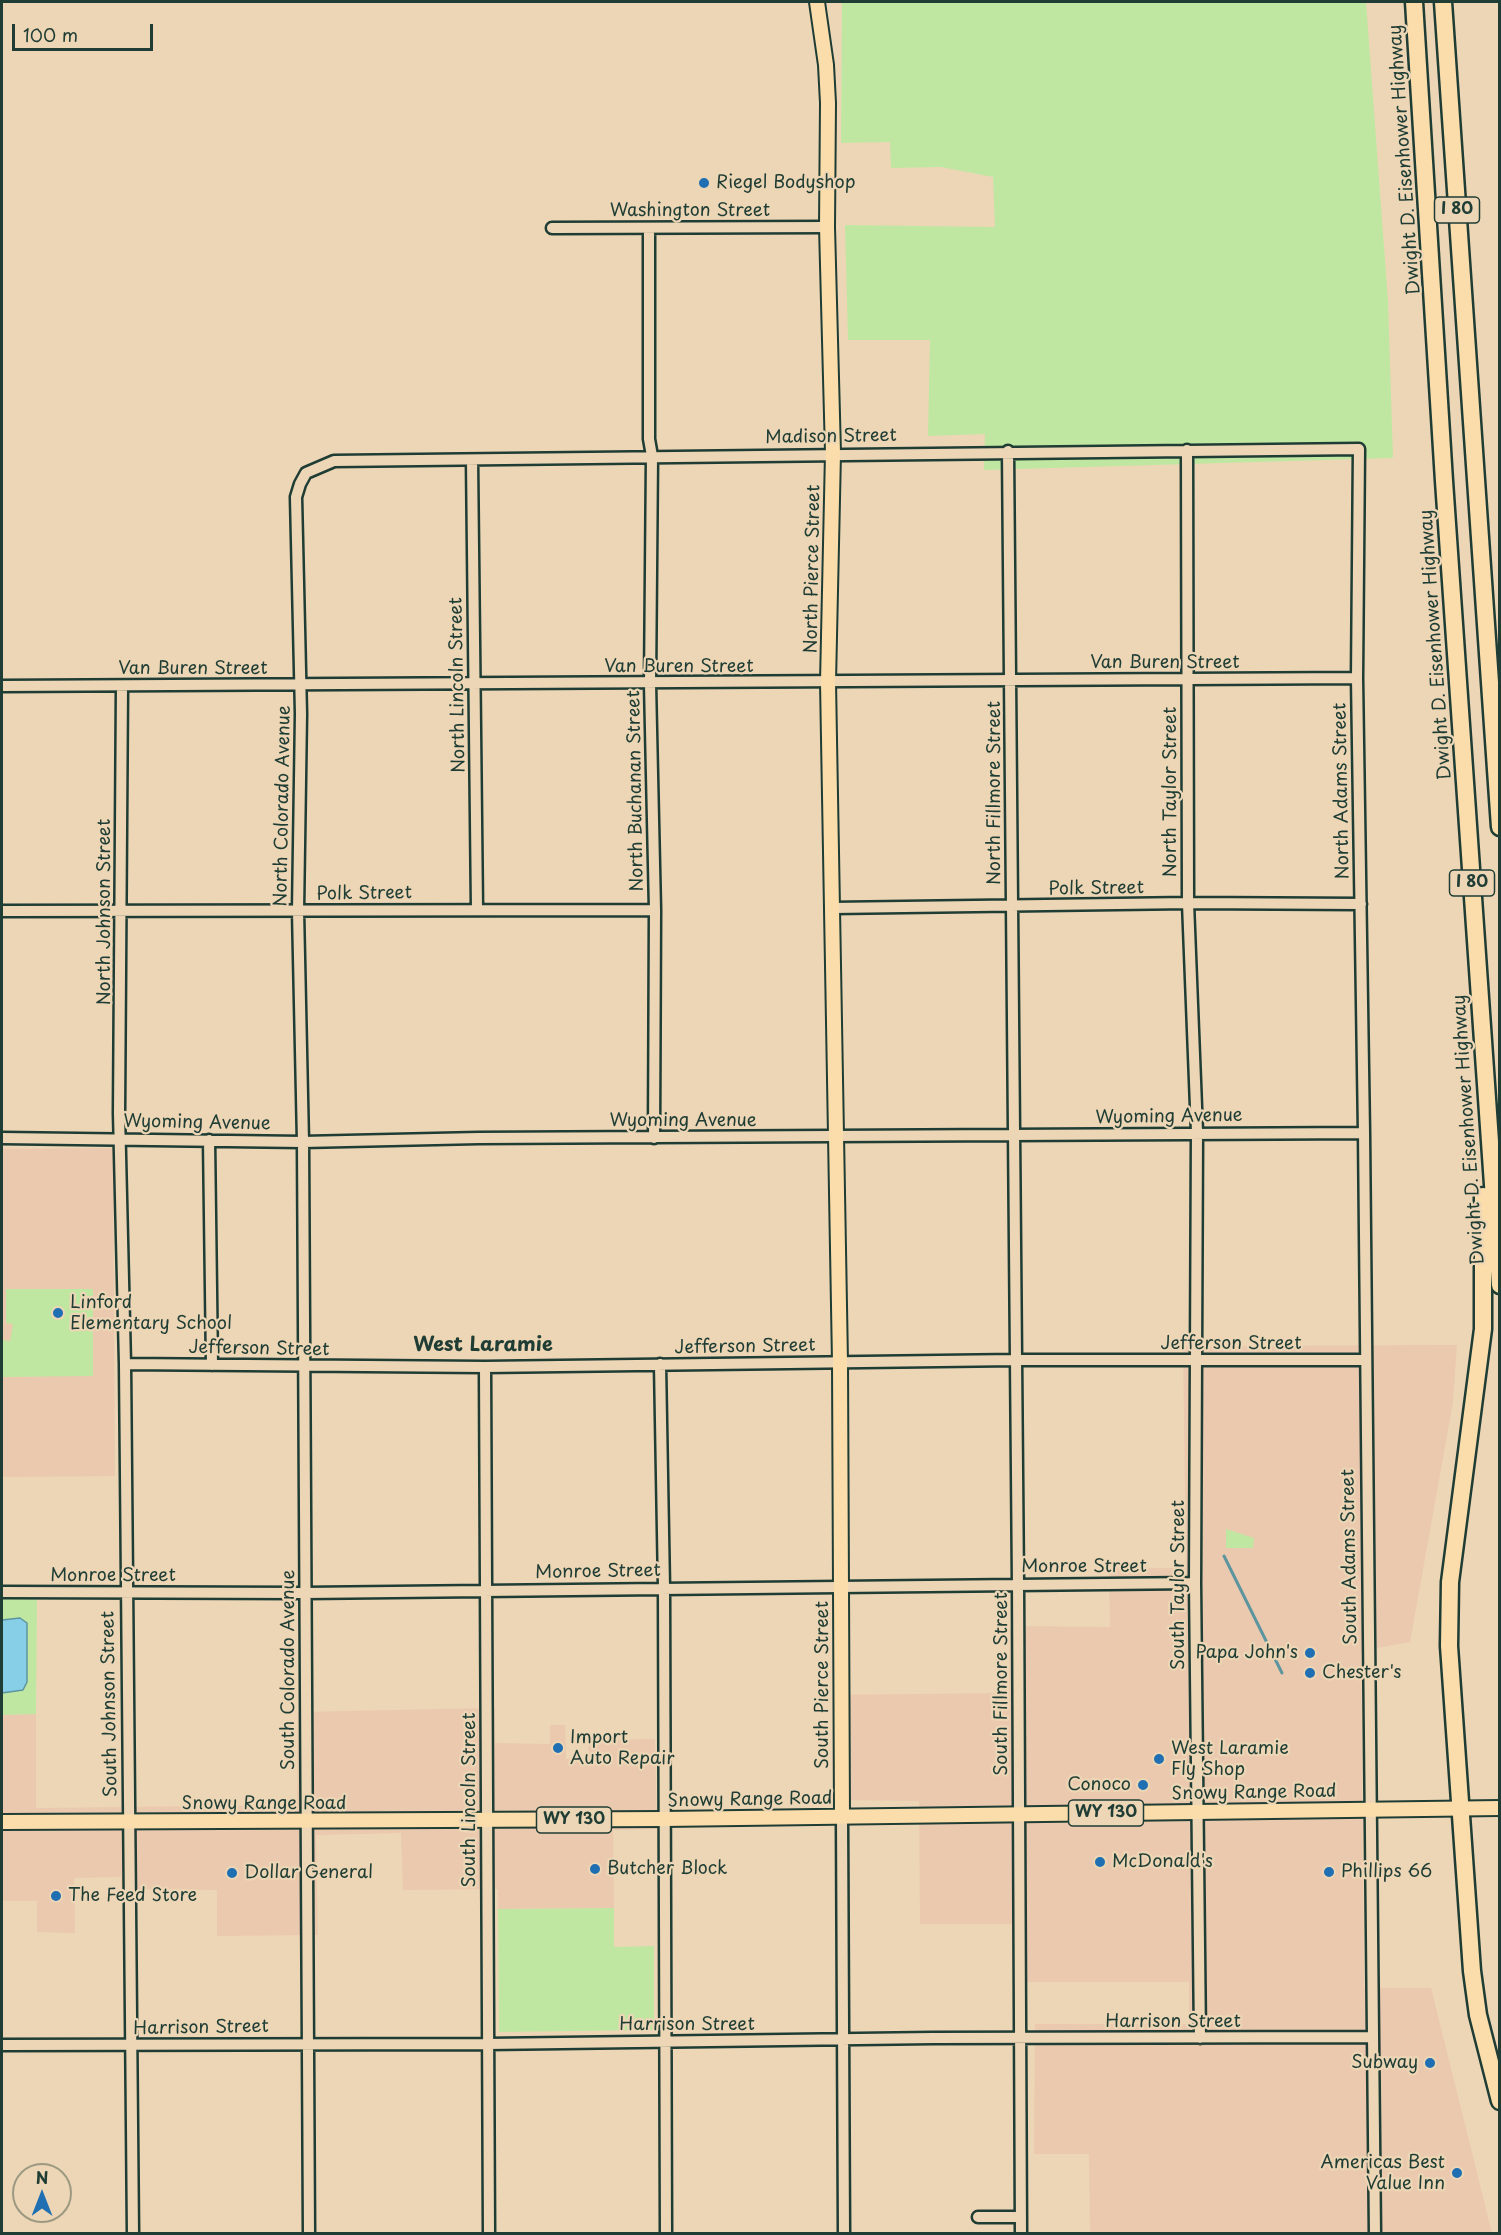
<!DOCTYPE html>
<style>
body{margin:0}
#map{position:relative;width:1501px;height:2235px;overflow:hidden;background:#edd6b5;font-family:"Playpen Sans",sans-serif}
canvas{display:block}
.frame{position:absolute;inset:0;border:3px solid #1f3d34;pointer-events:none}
.north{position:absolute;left:12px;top:2163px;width:60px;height:60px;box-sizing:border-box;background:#edd6b5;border:2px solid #9b9981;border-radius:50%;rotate:0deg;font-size:16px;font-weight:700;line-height:24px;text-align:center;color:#1f3d34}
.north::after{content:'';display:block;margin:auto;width:21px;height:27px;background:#1f6fb2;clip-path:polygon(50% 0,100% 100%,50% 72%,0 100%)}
.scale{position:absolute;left:12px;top:24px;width:141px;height:27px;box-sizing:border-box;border:3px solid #1f3d34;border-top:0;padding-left:8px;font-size:18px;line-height:21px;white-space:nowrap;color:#1f3d34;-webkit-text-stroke:4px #edd6b5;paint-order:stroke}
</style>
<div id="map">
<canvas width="1501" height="2235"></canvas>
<div class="frame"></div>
<div class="north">N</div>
<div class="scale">100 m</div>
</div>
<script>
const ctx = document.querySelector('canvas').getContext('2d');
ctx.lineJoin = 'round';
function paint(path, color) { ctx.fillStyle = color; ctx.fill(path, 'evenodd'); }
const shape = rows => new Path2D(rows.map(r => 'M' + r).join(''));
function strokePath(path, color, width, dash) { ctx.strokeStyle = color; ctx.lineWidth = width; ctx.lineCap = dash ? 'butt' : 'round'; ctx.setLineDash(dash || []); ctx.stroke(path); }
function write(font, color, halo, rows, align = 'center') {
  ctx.font = font + ' "Playpen Sans",sans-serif'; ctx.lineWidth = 4.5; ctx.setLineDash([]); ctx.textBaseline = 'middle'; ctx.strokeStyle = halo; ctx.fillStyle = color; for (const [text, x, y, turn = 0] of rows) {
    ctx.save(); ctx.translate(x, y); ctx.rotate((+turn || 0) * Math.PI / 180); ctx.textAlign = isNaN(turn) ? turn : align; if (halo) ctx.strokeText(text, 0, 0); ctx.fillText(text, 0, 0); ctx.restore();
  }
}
paint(shape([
 [113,1148,115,1476,2,1477,2,1149],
 [1457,1345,1453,1402,1410,1642,1361,1651,1364,1988,1431,1988,1492,2233,1090,2233,1089,2154,1034,2154,1035,2024,1189,2024,1189,1982,1012,1982,1012,1924,920,1924,919,1801,833,1800,834,1695,1009,1693,1010,1626,1110,1627,1109,1568,1186,1568,1183,1346],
 [495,1708,495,1743,550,1744,550,1725,565,1725,566,1759,589,1758,588,1740,655,1739,657,1829,613,1830,614,1908,498,1909,498,1889,403,1890,401,1833,316,1835,318,1935,217,1936,217,1890,121,1889,121,1877,74,1878,75,1933,37,1932,37,1901,2,1901,2,1715,36,1714,36,1808,297,1805,298,1712]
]), '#eac9ae');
paint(shape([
 [842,2,1366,2,1388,301,1393,458,984,470,985,434,928,436,930,340,848,340,845,225,995,227,993,177,941,167,891,168,890,142,841,143],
 [6,1289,93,1289,93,1376,2,1377,2,1340,10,1341,13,1324,6,1323],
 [1226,1529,1254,1538,1253,1548,1226,1548],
 [2,1598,37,1599,36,1714,2,1715],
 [614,1908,614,1947,654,1946,654,2030,499,2032,498,1909]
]), '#c0e7a2');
const water = shape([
 [20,1618,27,1623,27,1682,23,1690,2,1693,2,1620,20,1618]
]);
paint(water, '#86cfe6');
strokePath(water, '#5d959f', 1.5);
strokePath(shape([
 [1224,1556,1282,1673]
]), '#5d959f', 3);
const minor = shape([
 [552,228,827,227],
 [649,228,649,439,652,456,650,684,655,910,654,1138],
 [1187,450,1188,903,1197,1132,1195,1583,1200,2038],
 [1008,451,1018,1583,1021,2234],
 [472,460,477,909],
 [2,686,1357,678],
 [122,686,119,1113,125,1364,133,2234],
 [833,908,1188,903,1361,904],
 [2,911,655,910],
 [2,1138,303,1142,479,1138,1364,1133],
 [209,1140,212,1365],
 [125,1364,485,1367,1015,1360,1365,1360],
 [660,1364,664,1588,666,2234],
 [485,1367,489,2234],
 [2,1592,305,1593,1195,1583],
 [842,1817,844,2234],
 [2,2045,488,2044,933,2038,1372,2037],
 [978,2217,1021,2217],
 [309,2234,303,1142,298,911,301,714,296,497,300,484,306,473,334,461,1359,449,1357,678,1364,1133,1375,2234]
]);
const major = shape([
 [817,2,826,65,828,103,827,227,833,453,828,682,840,1362,842,1817],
 [2,1822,664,1819,1500,1808]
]);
const highway = shape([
 [1414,2,1444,481,1500,1285],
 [1443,2,1500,827],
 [1483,1196,1483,1329,1450,1582,1449,1646,1472,1971,1478,2015,1500,2101]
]);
strokePath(minor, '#1f3d34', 15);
strokePath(major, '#1f3d34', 18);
strokePath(highway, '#1f3d34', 21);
strokePath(minor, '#edd6b5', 10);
strokePath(major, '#fbddab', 14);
strokePath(highway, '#fbddab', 16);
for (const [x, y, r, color] of [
 [704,183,6,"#1f6fb2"],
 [58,1313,6,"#1f6fb2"],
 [1310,1653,6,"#1f6fb2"],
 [1310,1673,6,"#1f6fb2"],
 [558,1748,6,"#1f6fb2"],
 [1159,1759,6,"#1f6fb2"],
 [1143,1785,6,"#1f6fb2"],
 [1100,1862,6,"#1f6fb2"],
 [595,1869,6,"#1f6fb2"],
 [1329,1872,6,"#1f6fb2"],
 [232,1873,6,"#1f6fb2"],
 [56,1896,6,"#1f6fb2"],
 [1430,2063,6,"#1f6fb2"],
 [1457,2173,6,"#1f6fb2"]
]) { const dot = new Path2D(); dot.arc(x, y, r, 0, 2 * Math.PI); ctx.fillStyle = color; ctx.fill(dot); strokePath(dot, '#edd6b5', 2); }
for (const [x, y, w] of [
 [1457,210,45],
 [1472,883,45],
 [1106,1813,75],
 [574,1820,75]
]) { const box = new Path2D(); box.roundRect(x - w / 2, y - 13, w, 26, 4.5); ctx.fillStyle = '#edd6b5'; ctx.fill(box); strokePath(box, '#1f3d34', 1.5); }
write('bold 16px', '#1f3d34', null, [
 ["I 80",1457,210],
 ["I 80",1472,883],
 ["WY 130",1106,1813],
 ["WY 130",574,1820]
]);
write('18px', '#1f3d34', '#edd6b5', [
 ["Dwight D. Eisenhower Highway",1405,160,-94],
 ["Washington Street",690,211],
 ["Madison Street",831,437,-1],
 ["North Pierce Street",813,569,-89],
 ["Dwight D. Eisenhower Highway",1436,645,-94],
 ["Van Buren Street",1165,663],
 ["Van Buren Street",679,667],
 ["Van Buren Street",193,669],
 ["North Lincoln Street",458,685,-91],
 ["North Buchanan Street",636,791,-91],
 ["North Adams Street",1342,791,-91],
 ["North Taylor Street",1171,792,-90],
 ["North Fillmore Street",995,793,-90],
 ["North Colorado Avenue",283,806,-89],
 ["Polk Street",1096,889,-1],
 ["Polk Street",364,894,-1],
 ["North Johnson Street",105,912,-90],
 ["Wyoming Avenue",1169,1117,-1],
 ["Wyoming Avenue",683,1121],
 ["Wyoming Avenue",197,1123,1],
 ["Dwight D. Eisenhower Highway",1469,1130,-94],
 ["Jefferson Street",1231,1344],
 ["Jefferson Street",745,1347,-1],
 ["Jefferson Street",259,1349,1],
 ["South Adams Street",1350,1557,-91],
 ["Monroe Street",1084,1567],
 ["Monroe Street",598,1572,-1],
 ["Monroe Street",113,1576],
 ["South Taylor Street",1179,1585,-90],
 ["South Colorado Avenue",289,1670,-90],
 ["South Fillmore Street",1002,1684,-90],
 ["South Pierce Street",823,1685,-90],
 ["South Johnson Street",110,1704,-91],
 ["Snowy Range Road",1254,1793,-1],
 ["South Lincoln Street",470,1800,-90],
 ["Snowy Range Road",750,1800,-1],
 ["Snowy Range Road",264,1804],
 ["Harrison Street",1173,2022],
 ["Harrison Street",687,2025],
 ["Harrison Street",201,2028,-1]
]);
write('18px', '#1f3d34', '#edd6b5', [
 ["Riegel Bodyshop",716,183],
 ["Linford",70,1303],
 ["Elementary School",70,1324],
 ["Papa John's",1298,1653,"right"],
 ["Chester's",1322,1673],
 ["Import",570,1738],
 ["Auto Repair",570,1759],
 ["West Laramie",1171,1749],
 ["Fly Shop",1171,1770],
 ["Conoco",1131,1785,"right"],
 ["McDonald's",1112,1862],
 ["Butcher Block",607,1869],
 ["Phillips 66",1341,1872],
 ["Dollar General",244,1873],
 ["The Feed Store",68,1896],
 ["Subway",1418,2063,"right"],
 ["Americas Best",1445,2163,"right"],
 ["Value Inn",1445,2184,"right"]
], 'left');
write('bold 20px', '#1f3d34', '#edd6b5', [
 ["West Laramie",483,1345]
]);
</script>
